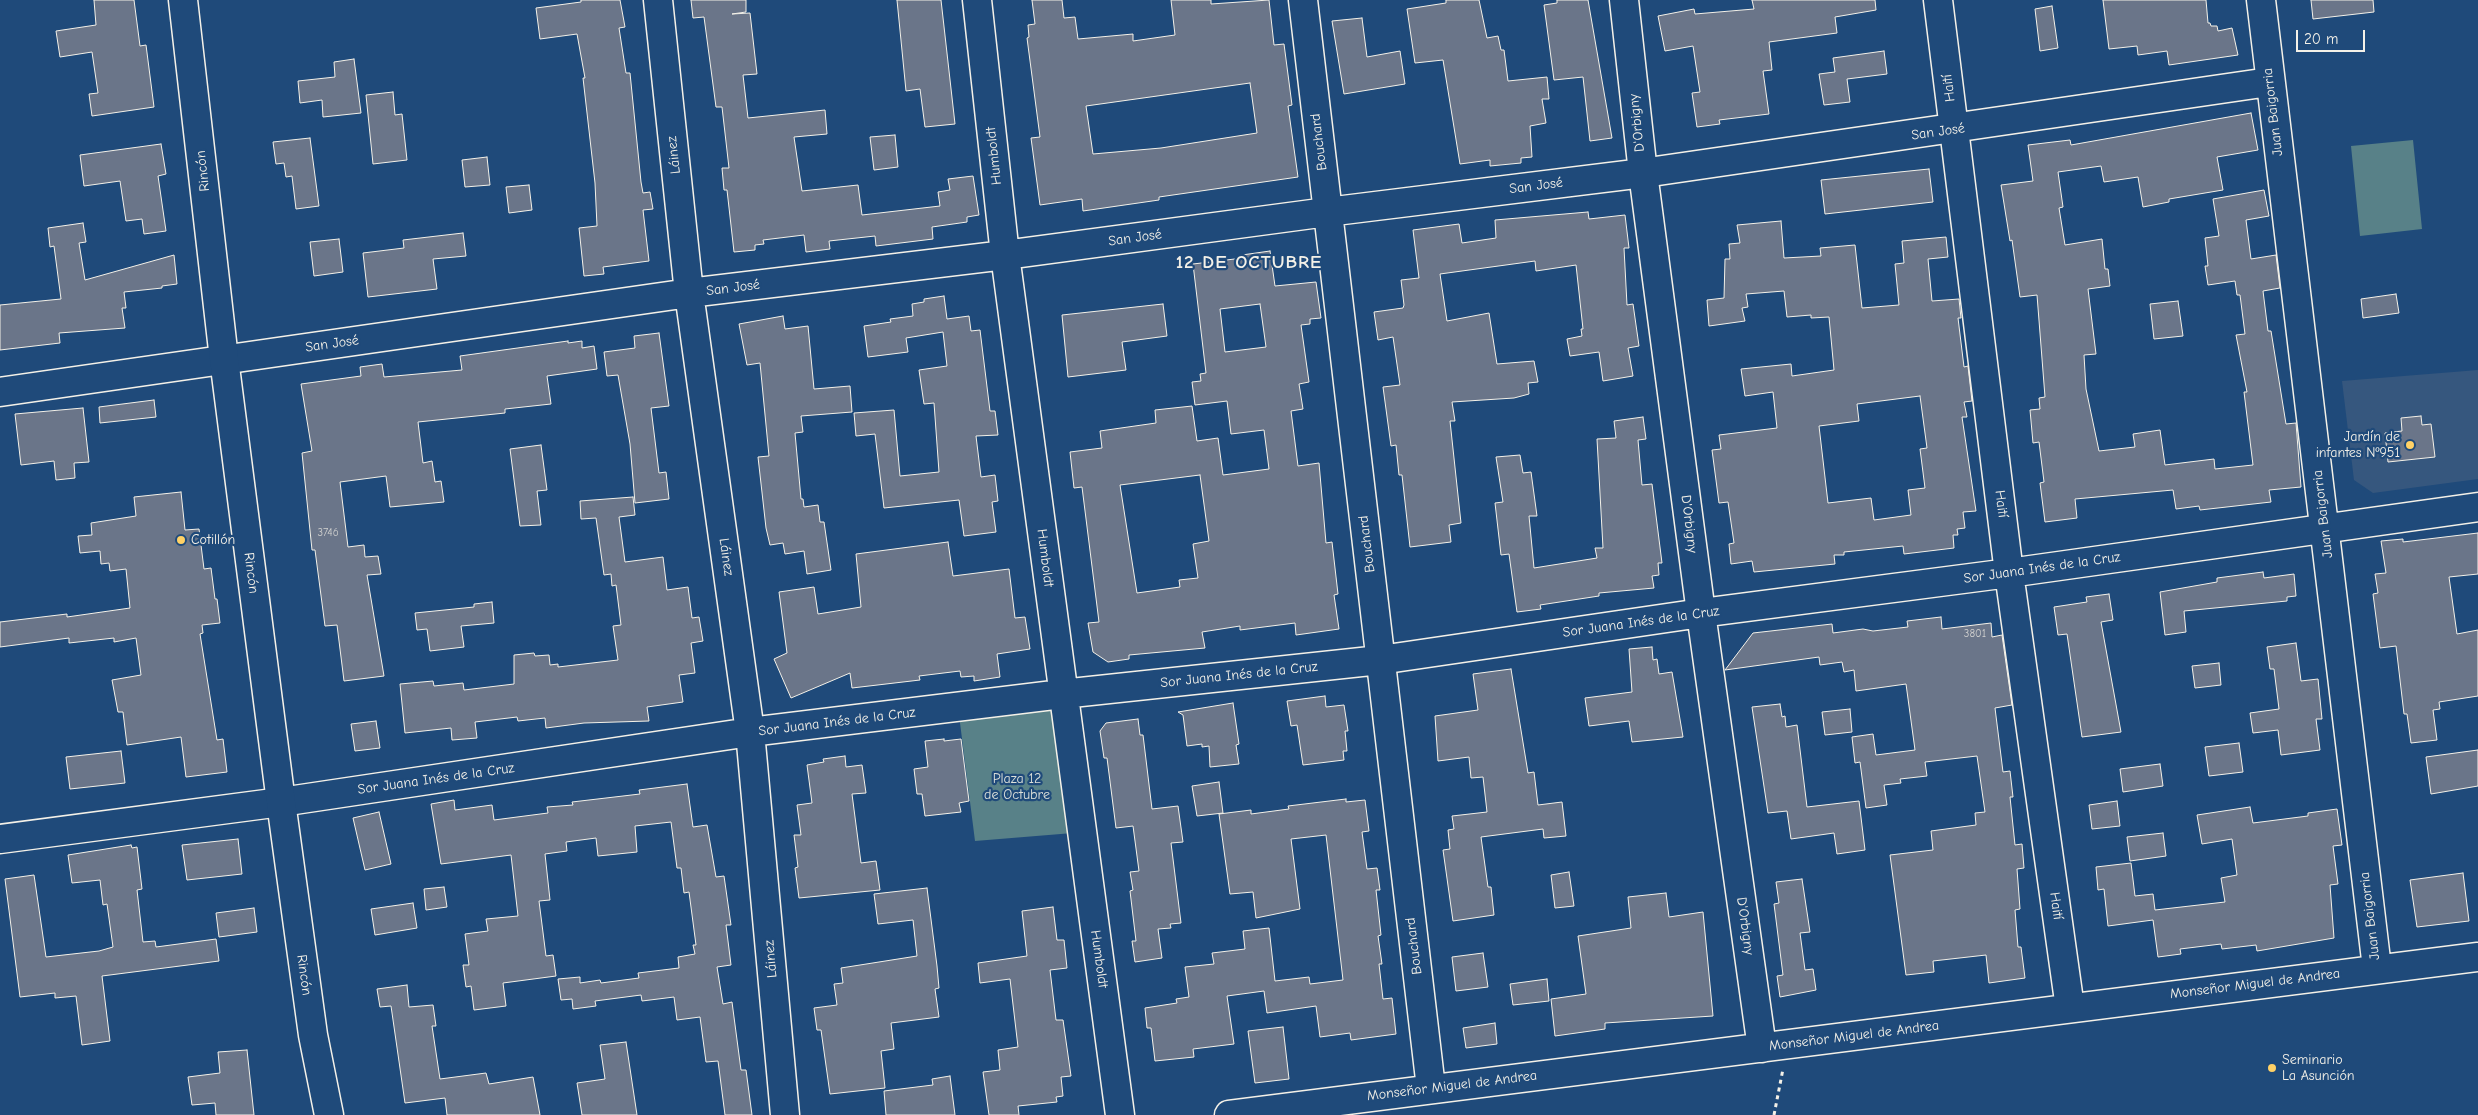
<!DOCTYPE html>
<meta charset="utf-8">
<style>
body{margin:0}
#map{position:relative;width:2478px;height:1115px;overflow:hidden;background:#1f4a7a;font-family:"Comic Neue",sans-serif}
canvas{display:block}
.scale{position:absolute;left:2296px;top:30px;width:69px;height:22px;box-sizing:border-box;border:2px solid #f4f1e8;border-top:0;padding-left:6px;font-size:15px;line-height:18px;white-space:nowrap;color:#f4f1e8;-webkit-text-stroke:4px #1f4a7a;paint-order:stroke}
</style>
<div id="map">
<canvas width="2478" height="1115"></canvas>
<div class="scale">20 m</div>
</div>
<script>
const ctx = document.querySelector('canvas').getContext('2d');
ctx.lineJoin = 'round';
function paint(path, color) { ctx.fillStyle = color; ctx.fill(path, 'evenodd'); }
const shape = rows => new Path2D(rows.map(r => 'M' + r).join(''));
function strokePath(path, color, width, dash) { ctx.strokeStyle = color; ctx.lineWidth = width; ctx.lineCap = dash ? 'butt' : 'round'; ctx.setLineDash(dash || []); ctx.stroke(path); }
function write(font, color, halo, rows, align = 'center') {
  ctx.font = font + ' "Comic Neue",sans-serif'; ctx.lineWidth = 4.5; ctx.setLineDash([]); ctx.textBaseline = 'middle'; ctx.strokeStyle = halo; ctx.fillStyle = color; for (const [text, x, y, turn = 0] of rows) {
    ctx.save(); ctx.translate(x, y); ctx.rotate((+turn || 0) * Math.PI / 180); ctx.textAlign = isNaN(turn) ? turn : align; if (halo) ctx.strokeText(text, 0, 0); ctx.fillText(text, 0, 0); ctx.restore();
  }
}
paint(shape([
 [2478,370,2478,479,2373,493,2354,480,2342,381]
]), '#36577e');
paint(shape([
 [2413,140,2422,229,2360,236,2351,146],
 [1054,704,1073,833,975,841,959,715]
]), '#588188');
const building = shape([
 [94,0,134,0,140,46,146,45,154,107,92,116,89,94,98,93,92,52,60,57,56,31,96,25,94,0],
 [581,0,620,0,625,27,619,28,626,73,630,73,641,182,643,193,650,192,653,209,643,210,649,261,603,267,604,274,584,276,579,228,597,226,595,183,583,78,585,78,577,34,540,39,536,8,581,2,581,0],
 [691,0,746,0,746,12,732,14,750,13,757,74,743,75,748,118,825,110,827,134,794,137,802,191,858,185,862,215,940,206,938,192,950,190,948,179,973,176,979,215,967,217,967,222,932,227,933,239,876,246,875,236,829,241,830,249,806,252,804,235,763,240,764,244,755,245,755,250,734,252,727,190,724,190,722,168,729,168,722,107,716,107,704,17,693,18,691,0],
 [897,0,941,0,955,124,925,127,920,89,906,91,897,0],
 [1032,0,1062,0,1064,18,1075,17,1078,39,1133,34,1133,41,1175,35,1171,0,1211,0,1211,4,1269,0,1274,45,1284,44,1292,105,1288,106,1298,177,1159,197,1159,200,1083,211,1082,199,1040,205,1031,138,1040,137,1027,38,1029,37,1028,25,1035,24,1032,0],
 [1250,83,1257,133,1161,148,1093,154,1086,106,1250,83],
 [1446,0,1479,0,1487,38,1498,36,1501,50,1504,50,1508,81,1547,77,1549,99,1542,99,1546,123,1530,126,1532,157,1521,158,1521,163,1490,166,1490,160,1460,164,1443,60,1415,63,1407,9,1446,3,1446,0],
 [1557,0,1588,0,1612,138,1590,141,1583,77,1554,80,1544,5,1557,3,1557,0],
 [1752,0,1875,0,1876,10,1835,17,1837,33,1769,42,1772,70,1763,71,1769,114,1719,120,1720,124,1697,127,1692,93,1700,92,1693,46,1665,51,1658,16,1694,9,1695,14,1754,9,1752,0],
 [2103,0,2206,0,2208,23,2210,23,2211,26,2217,26,2218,31,2232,28,2238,55,2169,65,2167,51,2138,55,2137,46,2109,49,2103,0],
 [2311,0,2373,0,2374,12,2313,19,2311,0],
 [2052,6,2058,48,2040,51,2035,9,2052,6],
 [1362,18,1367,57,1400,51,1405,84,1344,94,1332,21,1362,18],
 [1884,51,1887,74,1847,79,1850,102,1824,105,1819,74,1835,72,1833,58,1884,51],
 [354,59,361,113,323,117,322,100,300,103,298,81,335,77,334,62,354,59],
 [393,92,395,115,402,114,407,160,373,164,366,95,393,92],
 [2251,113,2258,150,2217,157,2223,190,2169,199,2169,202,2143,207,2138,177,2104,182,2101,166,2058,172,2063,207,2059,208,2065,245,2102,239,2105,269,2108,269,2110,286,2088,289,2096,354,2084,355,2086,389,2099,451,2135,447,2133,434,2160,430,2165,465,2214,459,2215,469,2253,465,2244,392,2247,392,2236,335,2245,334,2240,295,2237,295,2235,281,2208,285,2205,266,2208,266,2205,238,2219,236,2213,199,2264,190,2269,216,2246,220,2251,259,2276,255,2280,288,2263,291,2268,331,2271,331,2286,424,2296,423,2301,487,2269,490,2271,502,2200,510,2199,506,2176,509,2173,490,2075,499,2077,518,2045,522,2040,483,2044,482,2039,442,2033,443,2030,410,2040,409,2039,398,2045,397,2037,295,2020,297,2012,240,2010,241,2001,185,2033,181,2028,145,2070,140,2071,145,2251,113],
 [895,135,898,167,874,170,870,137,895,135],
 [310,138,319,206,296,209,292,176,286,177,284,163,276,164,273,142,310,138],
 [161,144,166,174,158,176,166,231,144,234,142,219,126,221,120,181,84,186,80,155,161,144],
 [487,157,490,185,465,187,462,160,487,157],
 [1929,169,1933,202,1825,214,1821,180,1929,169],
 [529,185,532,210,509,213,506,187,529,185],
 [1588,212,1589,219,1625,215,1629,248,1624,248,1627,305,1633,304,1639,346,1628,348,1633,376,1603,381,1599,352,1570,356,1567,339,1582,336,1581,329,1583,329,1576,265,1536,271,1535,261,1440,274,1447,321,1489,313,1497,364,1534,361,1538,382,1528,383,1529,394,1514,398,1452,402,1455,421,1450,421,1461,523,1449,525,1451,542,1410,547,1402,475,1399,475,1396,445,1391,446,1383,387,1400,385,1393,337,1378,340,1374,312,1403,308,1404,305,1401,280,1419,278,1413,230,1459,224,1462,243,1496,238,1495,220,1588,212],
 [1781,221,1784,258,1821,256,1820,248,1855,245,1862,308,1899,305,1895,264,1904,263,1902,241,1946,237,1948,257,1928,259,1932,301,1959,299,1961,318,1958,318,1964,367,1968,366,1972,401,1964,402,1967,417,1962,417,1976,511,1963,512,1965,528,1957,529,1958,535,1953,535,1954,548,1904,554,1903,546,1844,552,1844,555,1834,555,1835,564,1754,572,1752,561,1731,564,1729,544,1734,543,1728,502,1719,503,1712,450,1721,449,1719,435,1777,428,1773,392,1745,396,1741,369,1791,364,1792,376,1834,370,1829,317,1811,318,1811,315,1787,317,1784,291,1746,294,1748,307,1742,308,1745,321,1709,326,1707,300,1724,298,1725,259,1730,259,1729,244,1740,243,1737,225,1781,221],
 [1920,396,1927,448,1920,449,1925,488,1908,490,1911,515,1874,520,1871,498,1828,503,1819,426,1859,421,1857,404,1920,396],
 [83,223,86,242,79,243,85,280,174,255,177,284,162,286,162,288,124,292,126,308,122,308,125,328,59,333,60,343,0,350,0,305,61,299,54,246,50,247,48,228,83,223],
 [463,233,466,256,433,259,437,289,368,297,363,253,404,248,403,240,463,233],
 [339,239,343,272,314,276,310,242,339,239],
 [1270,251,1275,286,1316,282,1321,318,1310,319,1310,324,1301,325,1309,382,1299,384,1303,409,1291,411,1298,466,1319,463,1326,543,1332,542,1338,594,1334,595,1339,629,1296,635,1295,623,1240,630,1240,626,1202,632,1205,648,1129,655,1129,659,1108,662,1093,652,1088,623,1099,622,1082,487,1074,488,1070,452,1102,448,1100,431,1156,423,1155,410,1192,406,1197,441,1218,438,1223,475,1269,469,1264,430,1231,434,1227,401,1195,405,1192,382,1201,381,1200,374,1206,373,1193,264,1243,258,1242,255,1270,251],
 [1260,304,1266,347,1225,352,1220,309,1260,304],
 [1200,475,1209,541,1193,544,1198,578,1179,580,1180,587,1137,593,1120,485,1200,475],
 [2396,294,2399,313,2363,318,2361,299,2396,294],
 [944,296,947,319,969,316,971,331,980,330,990,411,995,411,998,435,976,436,981,477,995,475,998,501,992,502,996,532,964,536,959,500,884,508,875,434,856,436,854,413,894,410,900,476,939,472,934,403,924,404,919,370,947,366,943,332,906,338,908,352,868,357,864,326,891,322,890,319,913,316,912,304,924,302,924,299,944,296],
 [2178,301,2183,336,2154,339,2150,304,2178,301],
 [1163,304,1167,336,1122,342,1126,370,1068,377,1062,315,1163,304],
 [783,316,785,329,808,326,814,389,850,386,852,412,801,416,803,432,795,433,801,499,803,499,804,507,818,505,820,522,824,522,831,570,807,574,804,551,785,554,783,543,770,545,766,528,758,457,769,456,760,363,747,365,739,324,783,316],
 [659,333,669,406,651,408,659,473,666,472,669,499,635,503,630,444,618,375,607,376,604,352,635,348,634,336,659,333],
 [568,341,568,343,582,341,582,348,594,346,597,369,547,376,551,404,505,409,505,413,418,422,423,463,432,461,435,482,441,481,444,502,390,507,386,476,340,482,348,547,364,545,365,557,378,556,381,574,367,575,384,676,344,681,337,625,325,626,315,550,312,550,302,453,312,451,301,384,361,376,360,367,382,364,384,377,462,370,460,356,568,341],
 [154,400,156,417,100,423,99,407,154,400],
 [83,408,89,462,74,463,75,478,56,480,54,461,21,465,15,414,83,408],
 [2421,416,2422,425,2431,424,2435,457,2388,462,2385,433,2402,431,2401,418,2421,416],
 [1643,417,1646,439,1638,440,1642,485,1652,484,1662,563,1658,563,1659,575,1652,576,1654,588,1599,593,1599,596,1540,605,1541,609,1517,612,1509,554,1501,555,1495,503,1503,502,1496,457,1520,455,1523,473,1531,472,1537,516,1529,516,1534,568,1597,558,1595,548,1603,548,1597,439,1616,438,1614,421,1643,417],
 [541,445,547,490,537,491,541,525,520,526,510,449,541,445],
 [181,492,185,530,199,529,204,569,211,568,215,599,217,599,220,623,202,625,203,633,200,634,217,740,223,739,227,772,186,777,181,737,127,745,123,712,118,712,112,680,141,675,136,638,114,642,114,638,69,643,69,638,0,647,0,622,67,614,67,617,130,608,126,569,110,571,109,563,101,564,100,551,80,553,78,536,92,535,91,523,136,516,134,497,181,492],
 [633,497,635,515,619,517,625,562,663,557,667,590,688,587,692,618,699,617,703,641,691,643,695,673,679,675,683,702,647,707,649,721,584,723,546,728,545,718,518,721,517,717,475,722,477,738,452,740,451,728,405,733,400,684,433,681,434,686,463,683,464,690,514,684,514,655,534,653,535,656,549,655,550,665,558,664,558,667,618,660,613,626,621,625,616,585,612,586,611,574,604,575,596,518,581,519,580,501,633,497],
 [2478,533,2478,574,2449,577,2457,634,2478,630,2478,696,2439,702,2440,709,2433,710,2437,740,2411,743,2407,714,2404,714,2396,646,2380,648,2373,594,2378,593,2375,574,2386,573,2381,541,2403,539,2403,542,2478,533],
 [948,542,953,576,1009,569,1015,618,1025,617,1030,649,997,654,1000,677,974,681,974,676,961,677,960,671,919,676,920,680,852,688,850,673,791,698,774,659,787,653,779,592,814,587,818,614,861,607,856,554,948,542],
 [2263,572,2264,578,2294,574,2296,596,2287,597,2287,601,2184,611,2186,632,2165,635,2160,592,2217,582,2217,578,2263,572],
 [2109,594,2113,620,2101,622,2121,732,2082,737,2067,634,2058,635,2054,607,2087,602,2086,597,2109,594],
 [492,602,494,623,461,626,464,647,430,651,427,629,417,630,415,613,474,607,474,604,492,602],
 [1941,617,1942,629,1991,623,1992,637,2002,635,2012,705,1995,708,2003,772,2010,771,2013,797,2010,797,2015,845,2022,844,2024,868,2017,869,2020,909,2015,910,2018,947,2021,947,2025,978,1989,983,1986,955,1933,961,1934,972,1906,975,1890,855,1933,850,1931,831,1976,825,1975,813,1985,812,1977,756,1925,762,1927,776,1900,779,1901,783,1884,785,1887,805,1866,808,1860,762,1855,763,1852,737,1873,734,1876,755,1915,750,1906,684,1856,691,1854,670,1844,672,1842,662,1820,665,1819,657,1725,670,1753,633,1832,624,1833,633,1863,629,1873,631,1908,627,1907,621,1941,617],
 [2296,643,2301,681,2318,679,2322,719,2316,719,2320,750,2281,755,2278,730,2253,733,2250,713,2279,709,2274,669,2270,669,2267,647,2296,643],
 [1652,647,1653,660,1657,659,1659,674,1672,672,1683,737,1632,742,1629,721,1589,726,1585,698,1632,692,1629,649,1652,647],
 [2219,663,2221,685,2195,688,2192,666,2219,663],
 [1511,669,1528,773,1534,772,1538,805,1562,802,1566,836,1544,838,1543,829,1481,837,1488,887,1491,887,1494,915,1453,921,1443,850,1450,849,1448,830,1454,829,1452,816,1487,812,1483,777,1471,778,1469,757,1438,761,1435,716,1478,710,1473,674,1511,669],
 [1325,696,1326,707,1344,705,1348,731,1345,731,1347,751,1343,751,1344,760,1303,765,1297,725,1291,726,1287,701,1325,696],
 [1233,703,1239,744,1236,745,1239,764,1210,767,1209,746,1202,747,1202,744,1187,746,1183,715,1178,712,1233,703],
 [1780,704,1782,717,1785,716,1786,727,1797,725,1807,807,1859,801,1865,850,1837,854,1834,833,1791,839,1787,811,1768,813,1752,707,1780,704],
 [1850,709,1852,732,1825,735,1822,712,1850,709],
 [1138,719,1140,735,1143,735,1152,809,1178,806,1183,842,1171,843,1181,923,1170,924,1171,928,1158,929,1162,958,1135,962,1132,941,1136,941,1130,891,1133,890,1130,872,1139,871,1133,826,1116,828,1107,758,1104,758,1100,731,1106,723,1138,719],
 [376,721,380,748,355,751,351,724,376,721],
 [944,739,944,741,961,739,969,801,959,803,961,812,925,816,922,794,917,794,914,769,928,767,925,741,944,739],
 [2239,743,2243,772,2209,776,2205,747,2239,743],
 [2478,750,2478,786,2431,794,2426,757,2478,750],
 [121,751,125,783,70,789,66,757,121,751],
 [845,756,846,767,862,765,866,793,852,794,861,863,876,861,880,890,799,898,795,868,798,867,794,835,801,835,797,805,812,803,807,765,824,762,823,759,845,756],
 [2160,764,2163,786,2123,792,2120,769,2160,764],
 [1219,782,1223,813,1197,816,1192,786,1219,782],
 [687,784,693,827,707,825,716,877,724,876,731,925,726,925,731,965,717,967,723,1004,732,1002,741,1070,746,1070,752,1115,725,1115,718,1061,706,1062,700,1017,677,1020,674,997,642,1001,641,995,595,1001,596,1006,573,1009,572,999,561,1000,558,979,580,977,580,983,600,980,601,983,639,978,638,973,679,968,678,957,695,954,693,945,696,945,689,892,684,893,681,868,677,868,671,822,635,826,637,852,598,856,596,838,566,842,567,851,545,854,550,900,539,901,546,956,553,955,556,976,503,983,506,1006,474,1010,471,986,466,987,463,965,469,965,465,934,488,931,486,919,518,916,511,855,441,864,431,804,454,800,455,810,492,805,494,820,548,813,547,807,573,805,572,802,640,794,639,790,687,784],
 [1346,799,1346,802,1365,800,1369,831,1362,832,1367,869,1377,868,1380,890,1376,890,1381,935,1378,936,1382,964,1379,964,1383,999,1392,998,1396,1034,1351,1040,1350,1033,1320,1037,1316,1006,1267,1013,1264,991,1227,996,1234,1044,1193,1049,1194,1057,1155,1061,1151,1028,1147,1028,1145,1008,1177,1003,1176,999,1189,997,1185,967,1214,964,1212,953,1245,949,1243,931,1269,928,1275,981,1309,977,1310,984,1343,980,1326,835,1291,839,1300,909,1256,918,1253,892,1230,894,1219,814,1251,810,1251,814,1289,809,1288,806,1346,799],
 [2117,801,2120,826,2092,829,2089,805,2117,801],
 [2250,807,2253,823,2308,816,2308,813,2337,809,2342,845,2333,846,2338,884,2330,885,2334,938,2257,951,2256,945,2222,949,2221,944,2180,949,2181,954,2158,957,2153,920,2108,926,2104,889,2098,890,2096,867,2131,863,2135,896,2153,894,2155,910,2225,902,2221,878,2237,875,2232,839,2202,844,2197,815,2250,807],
 [379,812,391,864,365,870,353,818,379,812],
 [2163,833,2166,856,2130,861,2127,837,2163,833],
 [238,839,242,874,187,880,182,845,238,839],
 [131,845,132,848,137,847,142,889,137,890,143,942,155,941,156,947,216,939,219,961,102,976,110,1041,82,1045,76,996,55,998,55,993,20,997,5,879,34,875,46,957,99,951,113,947,107,904,103,905,100,880,72,883,68,855,131,845],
 [1569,872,1574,906,1555,908,1551,875,1569,872],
 [2463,873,2469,921,2417,927,2410,880,2463,873],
 [1802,879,1810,932,1800,933,1805,970,1813,969,1816,990,1780,997,1777,976,1783,975,1774,904,1779,903,1776,882,1802,879],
 [444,887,447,907,426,910,424,889,444,887],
 [927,888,937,966,939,988,935,989,939,1017,891,1023,894,1049,881,1051,885,1088,830,1094,821,1030,817,1030,814,1008,837,1005,834,984,843,983,841,968,917,956,913,920,878,924,874,894,927,888],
 [1666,893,1669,917,1703,912,1713,1016,1605,1023,1605,1029,1555,1036,1551,999,1586,994,1578,936,1631,928,1628,897,1666,893],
 [413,903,417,928,375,935,371,909,413,903],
 [1053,907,1057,940,1064,940,1067,968,1050,970,1056,1020,1063,1020,1071,1076,1061,1077,1063,1096,1056,1097,1057,1102,1018,1106,1019,1115,989,1115,983,1072,1000,1070,998,1050,1018,1047,1010,979,980,983,978,963,1027,956,1022,911,1053,907],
 [254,908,257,932,219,937,216,913,254,908],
 [1483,953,1488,987,1456,991,1452,957,1483,953],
 [1547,979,1549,1001,1513,1005,1510,984,1547,979],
 [407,985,409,1007,433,1005,436,1026,432,1026,440,1079,486,1073,489,1084,533,1077,540,1115,447,1115,445,1098,405,1103,391,1006,380,1007,377,989,407,985],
 [1495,1023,1497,1044,1466,1048,1463,1028,1495,1023],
 [1283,1027,1289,1079,1255,1083,1248,1031,1283,1027],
 [626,1042,637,1115,582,1115,577,1083,605,1079,600,1045,626,1042],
 [247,1050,254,1115,216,1115,215,1103,192,1105,188,1077,220,1073,218,1052,247,1050],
 [950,1076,955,1115,886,1115,884,1091,933,1085,932,1079,950,1076]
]);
paint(building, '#6a7589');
strokePath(building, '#f4f1e8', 1);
const minor = shape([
 [658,0,689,293,750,732,785,1115],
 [977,0,1005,255,1120,1115],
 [1303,0,1431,1088],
 [1624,0,1643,173,1701,613,1762,1048],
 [1938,0,2009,573,2070,1008],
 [2261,0,2377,968],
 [0,392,689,293,1005,255,1327,212,1643,173,2269,82],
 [0,839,281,802,750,732,1062,694,1380,660,1701,613,2009,573,2478,507],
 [1229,1115,2478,957]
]);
const tertiary = shape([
 [183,0,224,359,281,802,313,1035,329,1115]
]);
strokePath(minor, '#f4f1e8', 31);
strokePath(tertiary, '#f4f1e8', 31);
strokePath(shape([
 [1774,1115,1783,1069]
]), '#f4f1e8', 3, [4, 4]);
strokePath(minor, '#1f4a7a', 28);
strokePath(tertiary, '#1f4a7a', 28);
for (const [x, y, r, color] of [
 [2410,445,5,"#ffd166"],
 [181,540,5,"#ffd166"],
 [2272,1068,5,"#ffd166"]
]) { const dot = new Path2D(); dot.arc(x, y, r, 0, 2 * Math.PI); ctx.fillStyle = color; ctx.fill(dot); strokePath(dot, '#1f4a7a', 2); }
write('11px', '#d2d2d0', null, [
 ["3746",328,533],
 ["3801",1975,634]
]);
write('14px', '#f4f1e8', '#1f4a7a', [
 ["Haití",1949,88,-97],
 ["Juan Baigorria",2273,112,-97],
 ["D'Orbigny",1637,123,-96],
 ["San José",1938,132,-8],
 ["Bouchard",1319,142,-97],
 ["Láinez",674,155,-96],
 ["Humboldt",994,156,-96],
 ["Rincón",203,171,-96],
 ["San José",1536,186,-7],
 ["San José",1135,238,-8],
 ["San José",733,288,-7],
 ["San José",332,344,-8],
 ["Haití",2001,504,83],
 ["Juan Baigorria",2323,514,-97],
 ["D'Orbigny",1689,524,83],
 ["Bouchard",1367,544,-97],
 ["Láinez",726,557,82],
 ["Humboldt",1045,558,83],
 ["Sor Juana Inés de la Cruz",2042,568,-8],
 ["Rincón",251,573,83],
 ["Sor Juana Inés de la Cruz",1641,622,-8],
 ["Sor Juana Inés de la Cruz",1239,675,-6],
 ["Sor Juana Inés de la Cruz",837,722,-7],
 ["Sor Juana Inés de la Cruz",436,779,-8],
 ["Haití",2056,906,82],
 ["Juan Baigorria",2370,916,-97],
 ["D'Orbigny",1745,926,82],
 ["Bouchard",1414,946,-97],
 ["Láinez",771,959,-95],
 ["Humboldt",1099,959,82],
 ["Rincón",304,975,82],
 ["Monseñor Miguel de Andrea",2255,984,-7],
 ["Monseñor Miguel de Andrea",1854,1036,-7],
 ["Monseñor Miguel de Andrea",1452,1086,-7]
]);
write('14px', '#f4f1e8', '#1f4a7a', [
 ["Jardín de",2400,437,"right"],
 ["infantes Nº951",2400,453,"right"],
 ["Cotillón",191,540],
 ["Seminario",2282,1060],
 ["La Asunción",2282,1076]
], 'left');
write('14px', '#dde0da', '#1f4a7a', [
 ["Plaza 12",1017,779],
 ["de Octubre",1017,795]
]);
ctx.letterSpacing = '1px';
write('bold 19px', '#f4f1e8', '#1f4a7a', [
 ["12 DE OCTUBRE",1249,263]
]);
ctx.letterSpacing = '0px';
</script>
